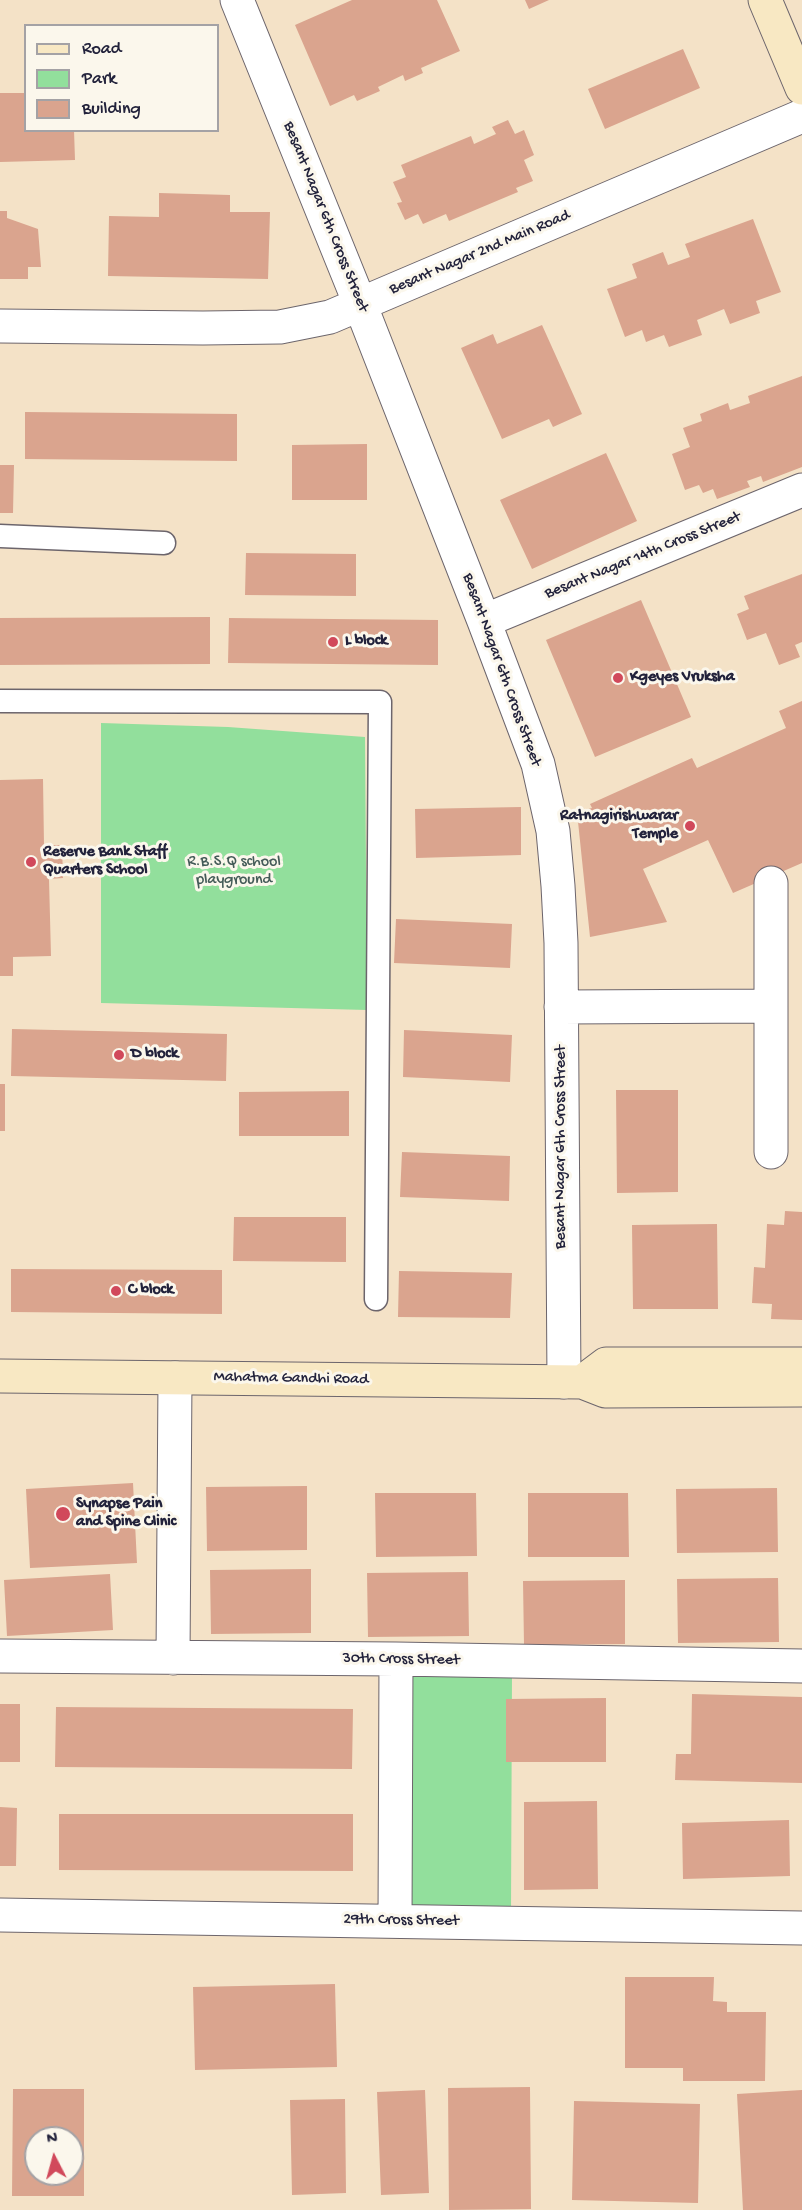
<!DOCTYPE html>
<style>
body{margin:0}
#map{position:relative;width:802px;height:2210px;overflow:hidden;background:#f4e2c7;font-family:"Gochi Hand",sans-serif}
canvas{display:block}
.legend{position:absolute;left:24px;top:24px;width:195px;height:108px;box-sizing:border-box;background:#fbf7ec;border:2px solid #a4a2a5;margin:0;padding:8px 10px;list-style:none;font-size:18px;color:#22223b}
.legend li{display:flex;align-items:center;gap:12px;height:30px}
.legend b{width:30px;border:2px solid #a4a2a5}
.north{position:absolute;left:24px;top:2126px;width:60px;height:60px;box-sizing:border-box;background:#fbf7ec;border:2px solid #a4a2a5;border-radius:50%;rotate:354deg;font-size:16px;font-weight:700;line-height:24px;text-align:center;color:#22223b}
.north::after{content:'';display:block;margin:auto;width:21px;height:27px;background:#d1495b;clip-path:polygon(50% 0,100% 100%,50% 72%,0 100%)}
</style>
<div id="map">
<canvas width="802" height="2210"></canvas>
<ul class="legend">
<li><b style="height:8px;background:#f8e8c3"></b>Road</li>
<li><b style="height:16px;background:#92df9c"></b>Park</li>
<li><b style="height:16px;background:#daa48e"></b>Building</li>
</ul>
<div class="north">N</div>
</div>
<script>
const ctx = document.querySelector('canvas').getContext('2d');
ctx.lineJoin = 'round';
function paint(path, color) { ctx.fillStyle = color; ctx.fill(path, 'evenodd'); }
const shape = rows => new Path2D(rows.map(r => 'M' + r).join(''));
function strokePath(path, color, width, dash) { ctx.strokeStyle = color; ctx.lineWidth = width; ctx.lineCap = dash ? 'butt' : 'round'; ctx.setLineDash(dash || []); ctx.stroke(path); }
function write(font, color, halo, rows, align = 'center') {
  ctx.font = font + ' "Gochi Hand",sans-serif'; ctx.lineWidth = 6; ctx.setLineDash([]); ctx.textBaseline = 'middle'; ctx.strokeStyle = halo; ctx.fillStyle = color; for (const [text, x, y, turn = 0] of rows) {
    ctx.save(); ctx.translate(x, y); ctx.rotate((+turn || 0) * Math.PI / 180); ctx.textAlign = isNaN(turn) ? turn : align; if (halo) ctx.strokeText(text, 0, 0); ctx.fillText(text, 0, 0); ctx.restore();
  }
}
paint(shape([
 [101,723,228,727,365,737,367,1010,101,1003],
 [401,1671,512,1673,511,1912,400,1909]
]), '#92df9c');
paint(shape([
 [352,0,437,0,460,51,421,68,423,73,405,81,403,75,378,87,380,91,357,101,354,95,330,106,295,25],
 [525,0,549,0,529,9],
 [683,49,700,88,605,129,588,89],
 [0,93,26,93,26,130,74,130,75,160,0,162],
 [508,120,515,134,524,130,534,155,524,160,533,181,516,188,518,192,449,221,446,214,423,224,418,214,405,220,397,203,402,202,393,182,406,177,401,165,471,136,474,144,496,134,492,127],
 [159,193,230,195,230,212,270,212,268,279,108,276,109,216,159,217],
 [0,211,7,211,7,218,38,229,41,267,28,267,28,279,0,279],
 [753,219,781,292,756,301,760,313,730,324,724,309,697,320,702,335,669,347,664,335,646,342,642,330,625,337,607,289,637,278,632,264,663,252,668,265,690,257,685,244],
 [542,325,582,414,553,427,549,419,502,439,461,348,493,334,497,344],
 [802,376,802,467,763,482,761,476,747,481,750,487,717,499,713,489,703,493,699,485,685,490,672,454,690,447,683,428,702,421,700,414,728,403,730,410,750,403,748,396],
 [25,412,237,414,237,461,25,459],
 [367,444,367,500,292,500,292,445],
 [606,453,637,521,532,569,500,500],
 [0,465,14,465,13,513,0,513],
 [246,553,356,554,356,596,245,595],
 [802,574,802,642,795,645,800,657,779,665,766,633,747,640,737,614,749,609,744,596],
 [641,600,691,717,595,757,546,640],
 [210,617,210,664,0,665,0,618],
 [229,618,438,620,438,665,228,663],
 [802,701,802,863,733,893,708,840,643,869,667,922,590,937,577,812,592,808,590,804,692,758,697,768,786,728,779,711],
 [43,779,44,845,62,845,63,878,49,879,51,956,13,957,13,976,0,976,0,780],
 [521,807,521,855,416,858,415,809],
 [396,919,512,924,510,968,394,963],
 [12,1029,227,1034,226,1081,11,1076],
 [404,1030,512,1035,510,1082,403,1077],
 [0,1084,5,1084,5,1131,0,1131],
 [616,1090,678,1090,678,1192,617,1193],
 [349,1091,349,1136,239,1136,239,1092],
 [402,1152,510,1156,509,1201,400,1197],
 [785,1211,802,1212,802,1320,771,1319,772,1304,752,1303,754,1267,765,1268,767,1224,784,1225],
 [234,1217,346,1217,346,1262,233,1261],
 [717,1224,718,1309,633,1309,632,1225],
 [11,1269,222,1270,222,1314,11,1312],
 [399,1271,512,1273,510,1318,398,1317],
 [133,1483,137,1563,30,1568,26,1489],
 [307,1486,307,1550,207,1551,206,1487],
 [777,1488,778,1552,677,1553,676,1489],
 [375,1493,476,1493,477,1556,376,1557],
 [528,1493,628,1493,629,1557,528,1557],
 [311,1569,311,1633,211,1634,210,1570],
 [468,1572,469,1636,368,1637,367,1573],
 [110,1574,113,1630,7,1636,4,1580],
 [778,1578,779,1642,678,1643,677,1579],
 [625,1580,625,1644,524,1645,523,1581],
 [692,1694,802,1697,802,1783,675,1780,676,1754,691,1754],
 [606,1698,606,1762,506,1762,506,1699],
 [0,1704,20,1704,20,1762,0,1762],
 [56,1707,353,1709,352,1769,55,1767],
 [597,1801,598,1889,524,1890,524,1802],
 [0,1807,17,1808,16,1866,0,1866],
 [59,1814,353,1814,353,1871,59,1870],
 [789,1820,790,1876,683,1879,682,1823],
 [625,1977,714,1977,713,2001,727,2002,727,2012,766,2012,765,2081,683,2081,683,2068,625,2068],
 [335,1984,337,2067,195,2070,193,1987],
 [530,2087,531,2209,449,2210,448,2088],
 [13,2089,84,2089,84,2196,12,2196],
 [36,2138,72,2138,72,2174,36,2174],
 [425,2090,429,2193,381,2195,377,2092],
 [802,2090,802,2210,743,2210,737,2094],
 [345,2099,346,2193,292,2195,290,2100],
 [574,2101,700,2104,698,2203,572,2200]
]), '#daa48e');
const lane = shape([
 [0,536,164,543],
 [0,701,380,702,376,1299]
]);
const street = shape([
 [237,0,360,304,484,621,538,764,553,831,558,886,561,943,564,1382],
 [0,326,203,328,280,327,330,317,802,116],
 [484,621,802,490],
 [771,883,771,1152],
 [561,1007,771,1006],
 [0,1656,396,1659,802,1666],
 [173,1658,175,1378],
 [0,1915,802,1928],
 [395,1921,396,1659]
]);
const secondary = shape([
 [765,0,802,88],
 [0,1376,582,1382,605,1391,802,1390],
 [582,1382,606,1364,802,1364]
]);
strokePath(lane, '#6c656c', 25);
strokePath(street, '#6c656c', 35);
strokePath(secondary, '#6c656c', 35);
strokePath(lane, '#fff', 22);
strokePath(street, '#fff', 33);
strokePath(secondary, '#f8e8c3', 33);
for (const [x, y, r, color] of [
 [333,642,6,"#d1495b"],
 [618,678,6,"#d1495b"],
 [690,826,6,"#d1495b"],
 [31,862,6,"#d1495b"],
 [119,1055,6,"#d1495b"],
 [116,1291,6,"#d1495b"],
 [63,1514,8,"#d1495b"]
]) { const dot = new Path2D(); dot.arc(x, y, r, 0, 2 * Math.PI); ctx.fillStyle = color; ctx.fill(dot); strokePath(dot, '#fbf7ec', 2); }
write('16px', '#22223b', '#fbf7ec', [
 ["Besant Nagar 6th Cross Street",325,217,68],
 ["Besant Nagar 2nd Main Road",480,253,-23],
 ["Besant Nagar 14th Cross Street",643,556,-22],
 ["Besant Nagar 6th Cross Street",501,670,70],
 ["Besant Nagar 6th Cross Street",562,1147,-90],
 ["Mahatma Gandhi Road",291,1379,1],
 ["30th Cross Street",401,1660,1],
 ["29th Cross Street",401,1921,1]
]);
write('bold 16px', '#22223b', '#fbf7ec', [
 ["L block",345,642],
 ["Kgeyes Vruksha",630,678],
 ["Ratnagirishwarar",678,817,"right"],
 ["Temple",678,835,"right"],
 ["Reserve Bank Staff",43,853],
 ["Quarters School",43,871],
 ["D block",131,1055],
 ["C block",128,1291],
 ["Synapse Pain",76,1505],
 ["and Spine Clinic",76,1523]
], 'left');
write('16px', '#445b58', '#fbf7ec', [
 ["R.B.S.Q school",234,863],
 ["playground",234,881]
]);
</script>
